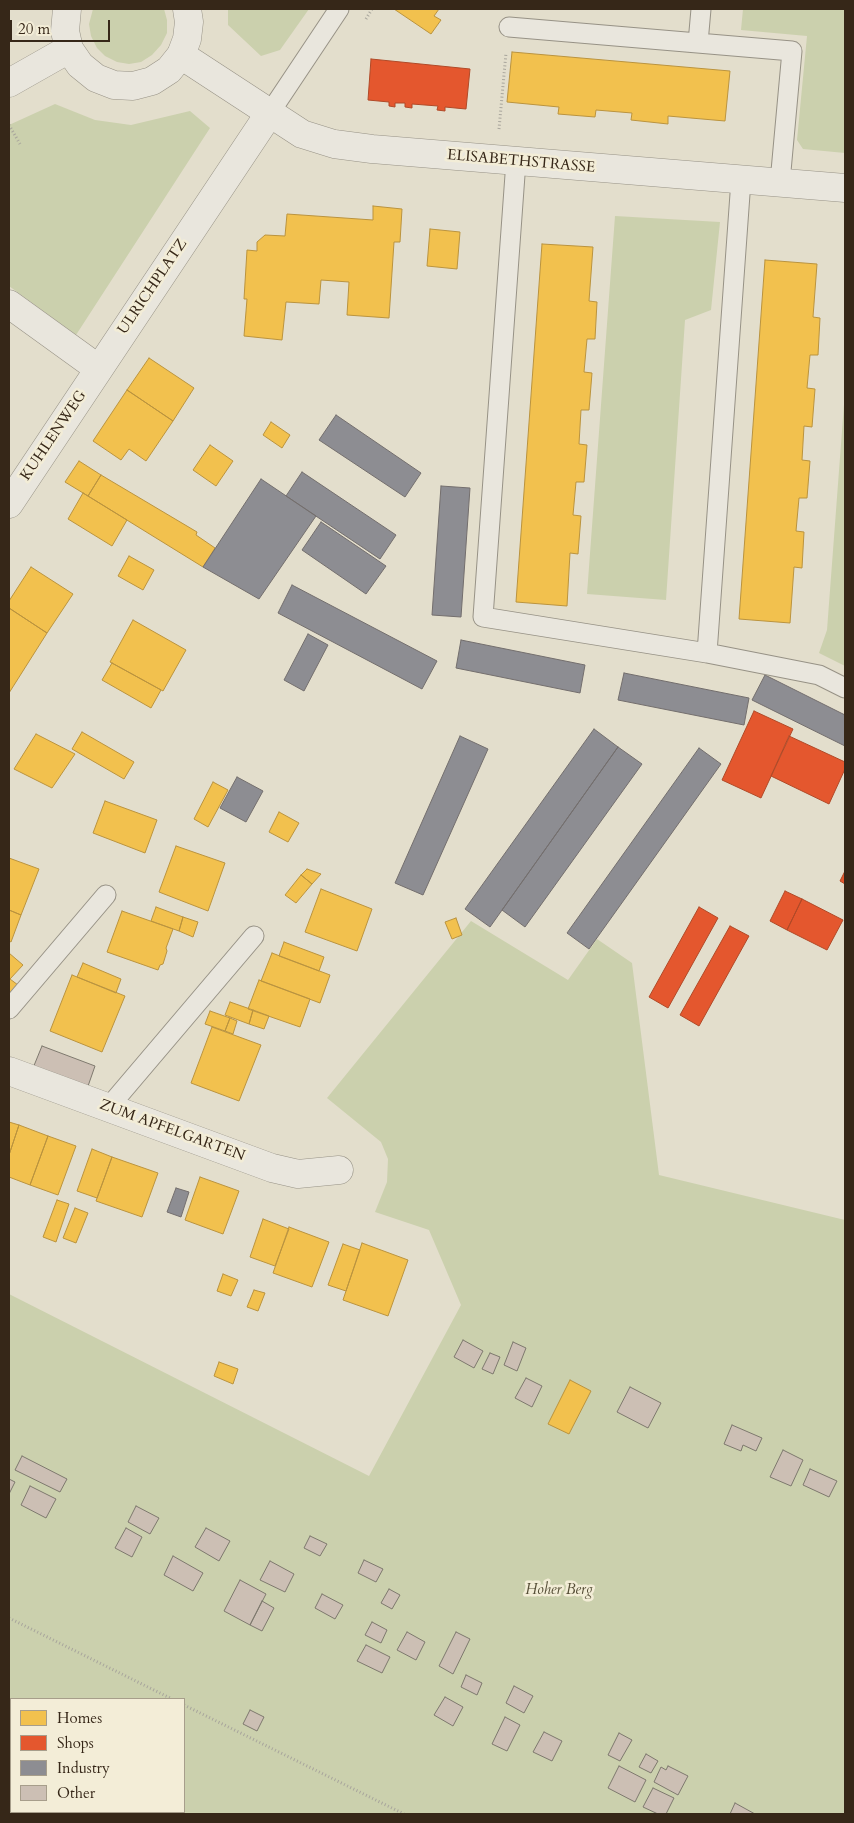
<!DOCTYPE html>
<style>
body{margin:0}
#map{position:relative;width:854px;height:1823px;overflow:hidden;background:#e3decc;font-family:Cardo,serif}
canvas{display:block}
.frame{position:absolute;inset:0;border:10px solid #362718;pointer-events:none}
.legend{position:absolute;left:10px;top:1698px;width:175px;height:115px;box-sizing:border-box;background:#f3edd7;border:1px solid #a79e8b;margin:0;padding:6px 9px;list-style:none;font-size:15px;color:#362718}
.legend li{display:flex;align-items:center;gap:10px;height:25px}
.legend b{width:25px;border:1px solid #a79e8b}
.scale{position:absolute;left:10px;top:20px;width:100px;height:22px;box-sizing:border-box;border:2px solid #362718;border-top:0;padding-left:6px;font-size:15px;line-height:18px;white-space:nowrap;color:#362718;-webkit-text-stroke:4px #f3edd7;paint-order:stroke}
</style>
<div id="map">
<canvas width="854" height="1823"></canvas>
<div class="frame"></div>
<ul class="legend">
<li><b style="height:14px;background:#f2c14e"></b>Homes</li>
<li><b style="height:14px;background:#e4572e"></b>Shops</li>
<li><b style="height:14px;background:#8d8d92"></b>Industry</li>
<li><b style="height:14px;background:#ccbfb4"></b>Other</li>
</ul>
<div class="scale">20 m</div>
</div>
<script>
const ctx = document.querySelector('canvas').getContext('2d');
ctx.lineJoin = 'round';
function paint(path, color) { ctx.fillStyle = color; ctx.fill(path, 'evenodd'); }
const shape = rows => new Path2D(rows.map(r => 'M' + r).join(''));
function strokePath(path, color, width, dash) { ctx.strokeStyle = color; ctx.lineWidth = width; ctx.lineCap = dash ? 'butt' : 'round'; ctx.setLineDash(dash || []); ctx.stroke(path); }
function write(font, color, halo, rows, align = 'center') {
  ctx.font = font + ' Cardo,serif'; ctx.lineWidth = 5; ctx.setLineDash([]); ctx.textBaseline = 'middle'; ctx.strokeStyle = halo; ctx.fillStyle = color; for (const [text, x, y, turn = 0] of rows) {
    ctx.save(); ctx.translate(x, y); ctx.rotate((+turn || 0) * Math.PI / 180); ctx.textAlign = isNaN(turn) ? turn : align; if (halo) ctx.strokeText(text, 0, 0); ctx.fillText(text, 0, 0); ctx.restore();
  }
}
paint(shape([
 [93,9,164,9,167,20,167,33,161,45,152,55,141,62,129,64,117,62,105,56,97,48,91,36,89,24],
 [228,9,309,9,280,50,261,56,228,25],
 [743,9,845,9,845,153,803,149,797,140,807,36,741,30],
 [55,104,95,120,131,125,190,111,210,128,76,335,9,286,9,125],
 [615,216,720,222,711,310,685,320,666,600,587,594],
 [845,391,845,666,819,653,827,630],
 [471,921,568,980,597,939,632,963,659,1175,845,1220,845,1814,9,1814,9,1294,369,1476,461,1305,429,1230,375,1212,387,1182,388,1159,381,1142,327,1098],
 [11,1699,184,1699,184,1812,11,1812]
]), '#cbd0ad');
const homes = shape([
 [394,9,439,9,434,16,441,20,431,34,394,9],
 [512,52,730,71,725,121,668,116,668,124,631,120,632,113,596,110,595,117,558,114,559,107,507,102,512,52],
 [373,206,402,209,400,242,394,242,389,318,347,315,349,282,321,280,319,304,286,302,282,340,244,336,247,299,244,299,247,250,257,251,257,242,265,235,285,236,287,214,373,220,373,206],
 [430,229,460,232,457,269,427,266,430,229],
 [542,244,593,247,589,301,597,302,595,339,587,339,584,372,592,373,589,410,581,410,579,444,587,445,584,482,576,482,573,515,581,516,578,554,570,553,567,606,516,602,542,244],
 [765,260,817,264,813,317,820,318,818,355,810,355,807,388,815,389,812,427,804,426,802,460,810,461,807,498,799,498,796,531,804,532,802,568,794,567,790,623,739,619,765,260],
 [149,358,194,388,173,421,127,390,149,358],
 [127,390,173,421,146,461,129,449,121,460,93,441,127,390],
 [271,422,290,435,282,448,263,435,271,422],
 [210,445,233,461,216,486,193,470,210,445],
 [79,461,101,475,88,496,65,482,79,461],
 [101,475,197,532,196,535,215,548,203,567,88,496,101,475],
 [83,493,127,520,112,546,68,519,83,493],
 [129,556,154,570,143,590,118,576,129,556],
 [31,567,73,594,47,633,9,608,9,601,31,567],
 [9,608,47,633,9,693,9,608],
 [133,620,186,650,163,691,110,662,133,620],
 [112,663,161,690,151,708,102,680,112,663],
 [82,732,134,762,124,779,72,749,82,732],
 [36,734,75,754,52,788,14,769,36,734],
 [213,782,228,790,208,827,194,819,213,782],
 [105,801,157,820,145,853,93,833,105,801],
 [279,812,299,823,288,842,269,832,279,812],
 [176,846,225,863,208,911,159,892,176,846],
 [9,858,39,869,21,915,9,910,9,858],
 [307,869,321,874,312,884,301,875,307,869],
 [301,875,312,884,296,903,285,895,301,875],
 [321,889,372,909,357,951,305,932,321,889],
 [156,907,183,917,179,931,151,921,156,907],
 [9,910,21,915,11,942,9,941,9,910],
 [122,911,173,929,166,948,167,951,163,964,160,965,158,970,107,952,122,911],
 [183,917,198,922,193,937,179,931,183,917],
 [456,918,462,935,452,939,445,922,456,918],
 [284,942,324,957,319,971,279,956,284,942],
 [9,953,23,965,10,979,18,985,9,996,9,953],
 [272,953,330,975,320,1003,261,981,272,953],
 [83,963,121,979,116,993,77,977,83,963],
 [72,975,125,996,102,1052,50,1031,72,975],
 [259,980,310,999,300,1027,248,1009,259,980],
 [230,1002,253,1010,249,1024,225,1015,230,1002],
 [253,1010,269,1016,264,1029,249,1024,253,1010],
 [210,1011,230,1018,225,1031,205,1024,210,1011],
 [230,1018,237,1021,233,1034,225,1031,230,1018],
 [212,1027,261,1045,239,1101,191,1083,212,1027],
 [9,1122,19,1125,9,1155,9,1122],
 [19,1125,48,1136,30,1185,9,1177,9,1155,19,1125],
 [48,1136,76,1146,58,1195,30,1185,48,1136],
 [92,1149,112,1157,97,1198,77,1191,92,1149],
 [112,1157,158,1173,142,1217,96,1201,112,1157],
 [200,1177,239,1191,223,1234,185,1220,200,1177],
 [57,1200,69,1204,56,1242,43,1237,57,1200],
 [75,1208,88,1213,76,1243,63,1238,75,1208],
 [263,1219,289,1229,275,1266,250,1257,263,1219],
 [289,1227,329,1242,312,1287,273,1273,289,1227],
 [362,1243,408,1260,388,1316,343,1300,362,1243],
 [343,1244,360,1250,346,1291,328,1285,343,1244],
 [223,1274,238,1280,231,1296,217,1291,223,1274],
 [254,1290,265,1293,258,1311,247,1307,254,1290],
 [219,1362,238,1369,233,1384,214,1376,219,1362],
 [570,1380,591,1391,569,1434,548,1424,570,1380]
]);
paint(homes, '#f2c14e');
strokePath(homes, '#ba933e', 1);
const shops = shape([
 [371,59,470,69,466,109,445,107,445,111,437,110,438,106,412,104,412,108,405,107,405,103,395,103,395,107,389,106,389,102,368,100,371,59],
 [754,711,793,729,761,798,722,780,754,711],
 [789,736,845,762,845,769,829,804,771,776,789,736],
 [845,871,845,884,840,881,845,871],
 [785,891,802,899,787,930,770,921,785,891],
 [802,899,843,920,827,950,787,930,802,899],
 [699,907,718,918,668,1008,649,997,699,907],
 [730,926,749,936,699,1026,680,1015,730,926]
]);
paint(shops, '#e4572e');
strokePath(shops, '#b04927', 1);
const industry = shape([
 [336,415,421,473,405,497,319,440,336,415],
 [302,472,396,535,380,559,286,496,302,472],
 [261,479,316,516,259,599,203,567,261,479],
 [441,486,470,488,461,617,432,615,441,486],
 [321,522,386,566,366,594,302,550,321,522],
 [292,585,437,661,422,689,278,613,292,585],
 [308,634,328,645,304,691,284,680,308,634],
 [461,640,585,665,580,693,456,668,461,640],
 [624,673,749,698,744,725,618,700,624,673],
 [765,675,845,715,845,746,752,700,765,675],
 [594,729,618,747,490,927,465,909,594,729],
 [460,736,488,749,423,895,395,883,460,736],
 [618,747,642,764,525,927,502,910,618,747],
 [699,748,721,764,589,949,567,933,699,748],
 [237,777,263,791,246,822,220,808,237,777],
 [176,1188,189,1192,181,1217,167,1212,176,1188]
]);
paint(industry, '#8d8d92');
strokePath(industry, '#736e6d', 1);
const building = shape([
 [42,1046,95,1066,87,1089,33,1068,42,1046],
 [463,1340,483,1351,474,1368,454,1357,463,1340],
 [513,1342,526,1348,517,1371,504,1365,513,1342],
 [490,1353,500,1357,493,1374,482,1369,490,1353],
 [526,1378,542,1386,532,1407,515,1398,526,1378],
 [630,1387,661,1403,648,1428,617,1412,630,1387],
 [732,1425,762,1438,756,1451,743,1445,741,1451,724,1444,732,1425],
 [783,1450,803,1460,791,1486,770,1477,783,1450],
 [22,1456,67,1479,60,1492,15,1470,22,1456],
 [810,1469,837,1481,829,1497,803,1485,810,1469],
 [9,1479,15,1482,9,1494,9,1479],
 [30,1486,56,1499,46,1518,21,1505,30,1486],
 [136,1506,159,1518,150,1534,128,1522,136,1506],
 [126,1528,142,1537,132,1557,115,1548,126,1528],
 [206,1528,230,1541,219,1561,195,1547,206,1528],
 [310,1536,327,1544,320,1556,304,1548,310,1536],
 [173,1556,203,1573,193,1591,164,1575,173,1556],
 [364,1560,383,1569,376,1582,358,1573,364,1560],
 [270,1561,294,1574,285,1592,260,1580,270,1561],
 [240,1580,266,1594,250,1625,224,1611,240,1580],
 [389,1589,400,1595,392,1609,381,1603,389,1589],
 [322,1594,343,1605,335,1619,315,1608,322,1594],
 [262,1601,274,1608,262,1631,250,1625,262,1601],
 [372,1622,387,1630,381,1643,365,1635,372,1622],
 [407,1632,425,1642,416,1660,397,1650,407,1632],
 [456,1632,470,1639,453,1674,439,1666,456,1632],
 [366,1645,390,1657,382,1673,357,1661,366,1645],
 [466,1675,482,1683,477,1695,461,1687,466,1675],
 [514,1686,533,1696,524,1713,506,1703,514,1686],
 [445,1697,463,1707,453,1726,434,1715,445,1697],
 [250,1710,264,1717,257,1731,243,1724,250,1710],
 [505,1717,520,1725,507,1751,492,1744,505,1717],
 [544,1732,562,1741,552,1761,533,1752,544,1732],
 [619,1733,632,1740,620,1761,608,1755,619,1733],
 [646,1754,658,1761,651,1773,639,1767,646,1754],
 [619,1766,646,1780,635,1802,608,1788,619,1766],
 [668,1766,688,1776,678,1795,654,1782,661,1767,666,1770,668,1766],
 [9,1776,11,1777,11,1812,31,1812,29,1814,9,1814,9,1776],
 [653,1788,674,1798,666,1814,658,1814,643,1807,653,1788],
 [735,1803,755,1814,730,1814,735,1803],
 [125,1812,157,1812,159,1813,158,1814,123,1814,125,1812]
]);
paint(building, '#ccbfb4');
strokePath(building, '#7e796e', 1);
const service = shape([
 [509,27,792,51,780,182],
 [698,43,701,9],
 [269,114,339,9],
 [516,161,483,617,707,653,819,675,845,688],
 [707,653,741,180],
 [9,1009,106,895],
 [108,1108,254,936]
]);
const minor = shape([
 [181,55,302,134,334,144,372,149,845,188],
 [9,304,99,369],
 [9,504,269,114],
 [9,1071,272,1168,298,1174,339,1170]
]);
const tertiary = shape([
 [67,9,65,31,69,49,80,65,96,78,114,85,133,86,152,81,169,70,181,55,187,39,189,22,187,9],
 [9,83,69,49]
]);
strokePath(service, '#979286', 21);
strokePath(minor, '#979286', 29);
strokePath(tertiary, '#979286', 29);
strokePath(shape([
 [366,19,372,9],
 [9,125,20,144],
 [499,129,506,53],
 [9,1618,172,1699],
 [184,1705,404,1814]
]), '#a8a59c', 3, [1, 2.5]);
strokePath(service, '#e9e6dd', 19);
strokePath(minor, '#e9e6dd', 28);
strokePath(tertiary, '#e9e6dd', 28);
write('15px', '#362718', '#f3edd7', [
 ["ELISABETHSTRASSE",521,162,5],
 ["ULRICHPLATZ",153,287,-56],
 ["KUHLENWEG",54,436,-56],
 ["ZUM APFELGARTEN",172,1131,20]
]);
write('italic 15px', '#564e37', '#f3edd7', [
 ["Hoher Berg",559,1591]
]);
</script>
